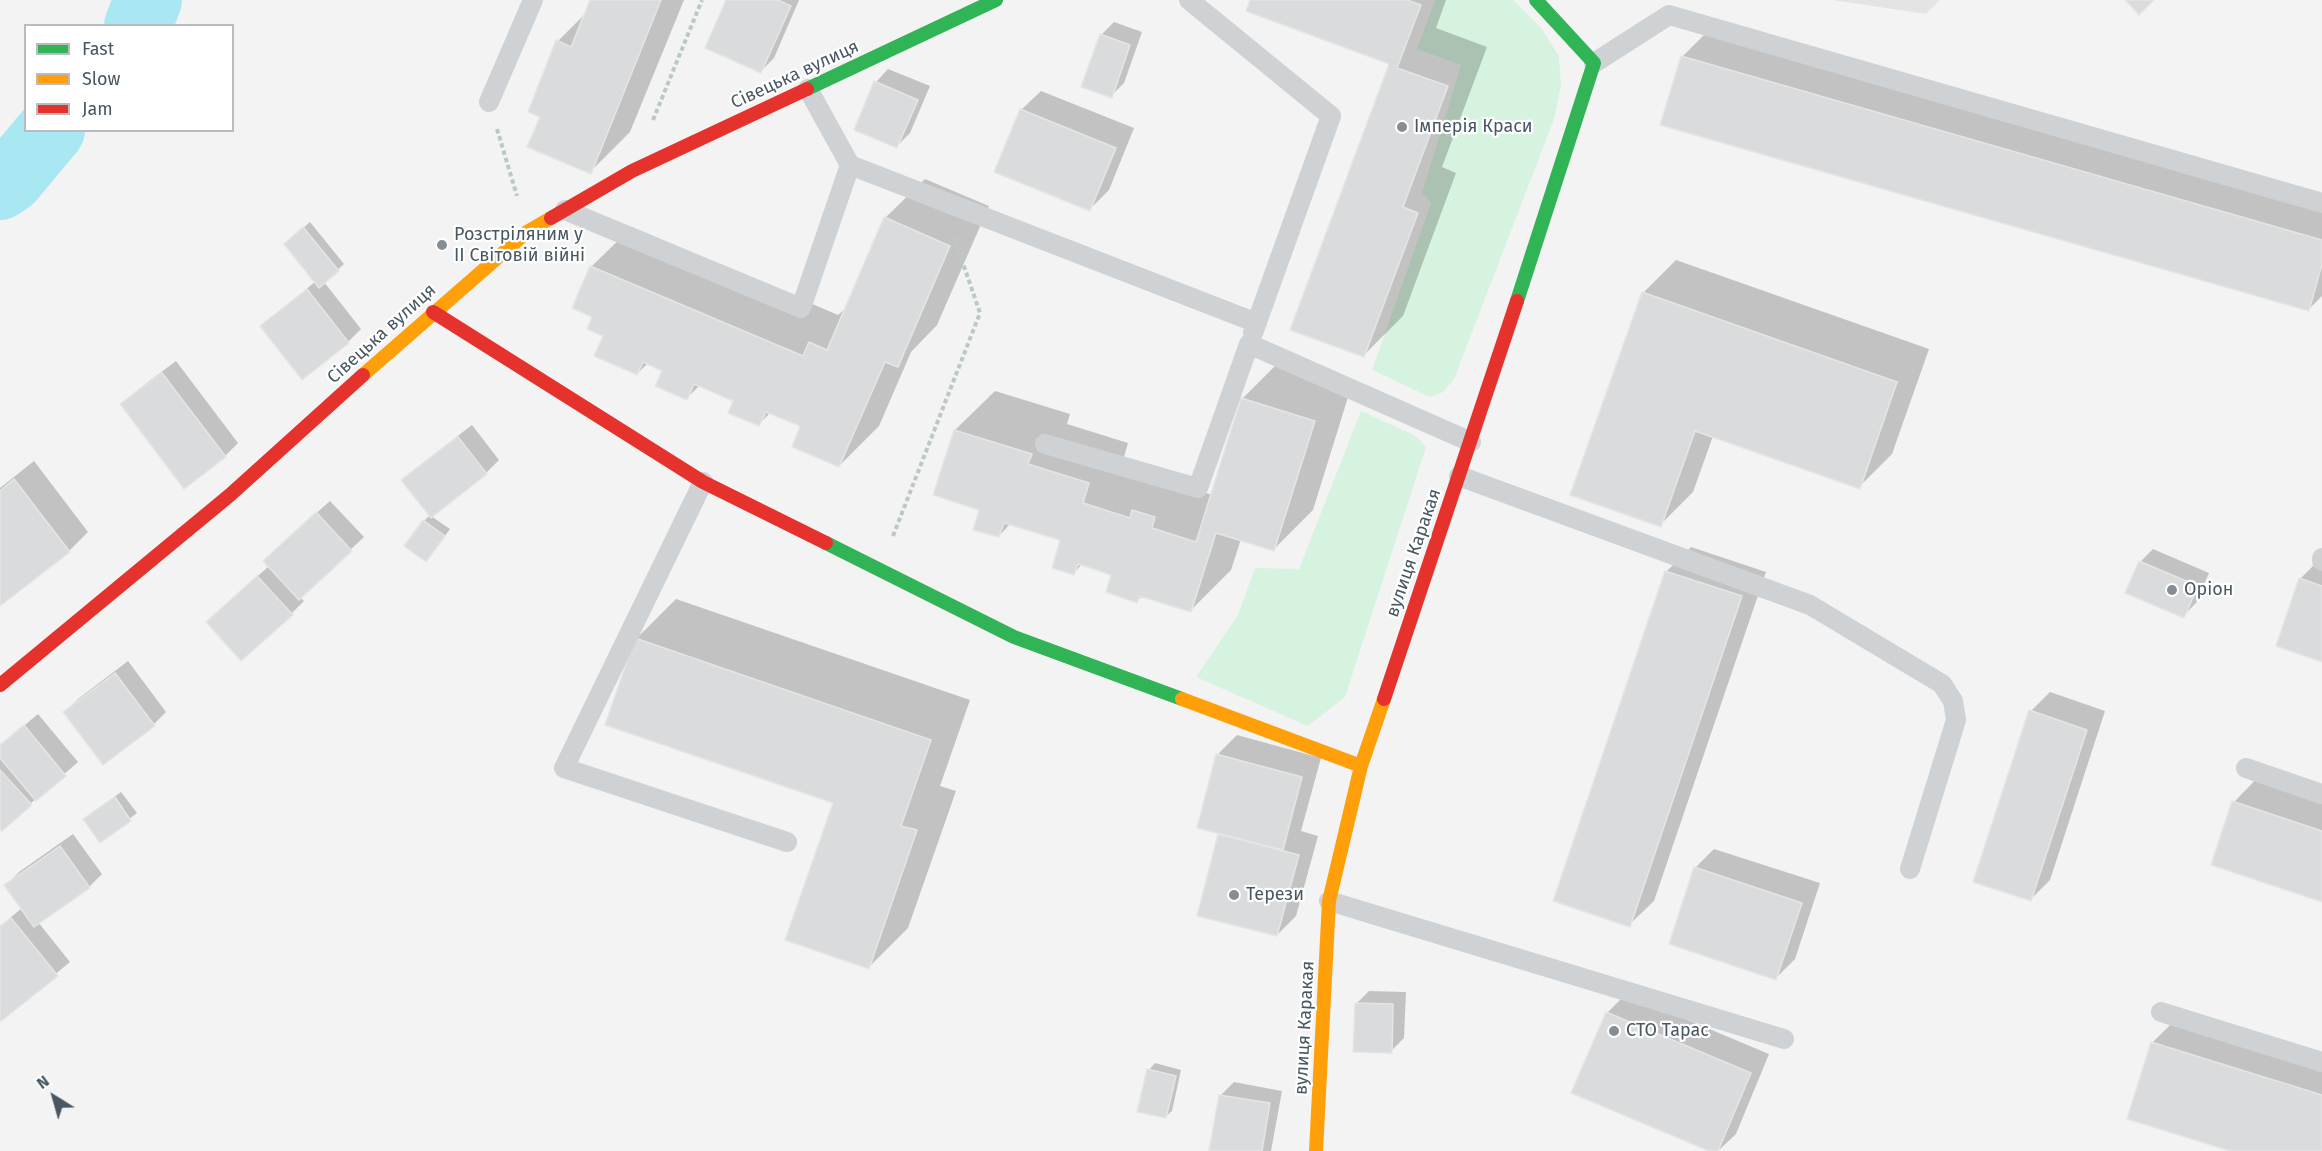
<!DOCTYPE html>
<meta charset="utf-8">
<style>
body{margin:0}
#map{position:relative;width:2322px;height:1151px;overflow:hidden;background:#f3f3f3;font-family:"Fira Sans",sans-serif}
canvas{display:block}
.legend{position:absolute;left:24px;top:24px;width:210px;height:108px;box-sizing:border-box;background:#fff;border:2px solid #b6bcc0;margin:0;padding:8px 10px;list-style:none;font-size:18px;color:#485761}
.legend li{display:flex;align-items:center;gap:12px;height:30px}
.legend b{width:30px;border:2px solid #b6bcc0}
.north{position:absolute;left:24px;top:1067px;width:60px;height:60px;-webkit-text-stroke:4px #fff;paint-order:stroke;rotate:323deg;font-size:16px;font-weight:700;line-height:24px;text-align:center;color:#485761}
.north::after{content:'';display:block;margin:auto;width:21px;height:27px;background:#485761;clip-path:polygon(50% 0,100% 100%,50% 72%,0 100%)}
</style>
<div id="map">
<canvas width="2322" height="1151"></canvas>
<ul class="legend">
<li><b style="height:8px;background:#30b455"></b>Fast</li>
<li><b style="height:8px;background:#ff9f0a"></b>Slow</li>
<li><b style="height:8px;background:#e5322d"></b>Jam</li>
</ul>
<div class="north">N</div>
</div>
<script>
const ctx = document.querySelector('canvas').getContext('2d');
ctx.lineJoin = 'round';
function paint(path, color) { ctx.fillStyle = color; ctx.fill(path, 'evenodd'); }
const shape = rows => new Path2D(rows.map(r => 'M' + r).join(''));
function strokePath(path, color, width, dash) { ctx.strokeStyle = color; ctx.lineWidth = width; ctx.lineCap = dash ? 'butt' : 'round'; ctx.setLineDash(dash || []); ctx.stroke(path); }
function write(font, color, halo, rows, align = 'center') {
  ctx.font = font + ' "Fira Sans",sans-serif'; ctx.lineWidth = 4.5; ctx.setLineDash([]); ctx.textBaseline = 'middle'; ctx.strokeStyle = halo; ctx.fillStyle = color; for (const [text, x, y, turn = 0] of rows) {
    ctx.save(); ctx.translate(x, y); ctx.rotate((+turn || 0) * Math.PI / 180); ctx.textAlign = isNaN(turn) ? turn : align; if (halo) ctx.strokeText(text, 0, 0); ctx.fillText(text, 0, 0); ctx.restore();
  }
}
paint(shape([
 [1832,0,1940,0,1926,14]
]), '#e4e4e5');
paint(shape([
 [1435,0,1513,0,1541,28,1559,56,1561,85,1554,119,1454,379,1443,392,1430,397,1372,370,1431,203,1422,193,1461,65,1417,49],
 [1361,411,1416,436,1426,447,1345,697,1308,726,1196,677,1238,615,1255,568,1299,569]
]), '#d6f3df');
paint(shape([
 [591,0,684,0,630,132,590,172,542,116,558,41,586,13],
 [728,0,799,0,774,58,761,71],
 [1252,0,1446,0,1436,28,1487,47,1442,167,1456,173,1403,316,1363,356,1390,63],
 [1114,22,1142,32,1124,83,1111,96,1101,35],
 [1715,24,2322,198,2322,296,2308,310,1682,57],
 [888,69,930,86,910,133,897,146,856,129,876,82],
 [1041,91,1134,128,1109,190,1090,209,1021,110],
 [925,179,989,206,937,325,911,352,879,426,839,466,802,426,771,412,759,424,735,400,700,385,687,398,664,370,648,363,637,374,605,336,594,316,574,307,592,266,632,227,838,315,848,306,885,218],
 [310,222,344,264,324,282,361,329,348,342,262,326,316,281,292,238],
 [1676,260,1929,349,1892,454,1859,487,1713,436,1693,492,1660,525,1643,293],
 [1282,359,1353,381,1313,510,1273,550,1241,539,1231,570,1191,610,1143,595,1137,601,1113,574,1082,564,1074,573,1062,539,1011,523,999,536,981,509,955,430,995,391,1070,414,1067,424,1128,443,1122,464,1212,495,1242,399],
 [176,361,238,443,225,456,122,405,135,392],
 [472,425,499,460,486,473,431,516,450,529,432,554,424,521,430,515,403,480,416,468],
 [34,461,88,532,69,551,0,604,0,488],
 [330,501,364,537,300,597,304,601,291,614,221,609,269,566,277,548],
 [1691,547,1766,572,1654,901,1629,925,1666,572],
 [2153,549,2209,573,2196,603,2183,616,2140,562],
 [2322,557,2322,660,2300,579],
 [676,599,970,700,940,786,956,791,908,928,868,968,835,802,637,638],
 [128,661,166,712,154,724,65,712,78,699],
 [2050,692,2105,711,2050,880,2031,899,2031,711],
 [38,714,78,762,30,804,0,826,0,743,1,745],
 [1237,735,1321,758,1301,831,1318,836,1296,916,1277,935,1199,915,1220,832,1217,755],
 [2266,769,2322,788,2322,901,2234,802],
 [121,792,137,813,100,841,91,813],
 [73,834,102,874,89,887,38,922,70,962,0,1020,0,926,22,908,6,885,19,872],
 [1714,849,1820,883,1795,959,1776,978,1695,868],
 [1369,991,1406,992,1404,1038,1391,1051,1356,1004],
 [1626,994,1769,1054,1736,1134,1718,1151,1713,1151,1607,1013],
 [2185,1010,2322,1053,2322,1151,2235,1151,2152,1043],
 [1155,1063,1181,1070,1172,1111,1165,1117,1149,1070],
 [1234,1082,1282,1091,1271,1151,1211,1151,1221,1095]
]), '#0003');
strokePath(shape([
 [138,26,148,0],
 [0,186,10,179,51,130]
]), '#a9e8f3', 68);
const building = shape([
 [590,0,661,0,591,174,527,147,540,117,528,112,556,40,571,47,590,0],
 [726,0,778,0,791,6,761,73,705,48,726,0],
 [1250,0,1407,0,1421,5,1397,68,1448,86,1403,207,1418,213,1364,357,1290,330,1389,64,1246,11,1250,0],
 [2125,0,2154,0,2139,15,2125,0],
 [1100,34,1130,45,1112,98,1081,87,1100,34],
 [1681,56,2322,240,2322,264,2309,311,1660,125,1681,56],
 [874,81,918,100,897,148,854,130,874,81],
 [1020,109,1116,148,1090,211,994,172,1020,109],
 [884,217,950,246,898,367,885,362,839,467,792,447,800,426,766,412,759,426,728,413,733,401,694,384,687,400,655,386,662,371,643,362,637,375,594,356,603,336,587,329,592,317,572,308,590,266,803,356,809,342,827,350,884,217],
 [303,227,339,271,319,288,284,244,303,227],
 [307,289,349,343,302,380,260,326,307,289],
 [1642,292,1897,382,1860,489,1695,431,1661,527,1570,495,1642,292],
 [162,373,226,457,184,489,120,404,162,373],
 [1241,398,1315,421,1274,551,1216,533,1191,612,1139,596,1137,603,1106,592,1111,575,1078,564,1074,575,1052,568,1060,540,1004,523,999,537,973,530,979,510,933,495,954,430,1032,454,1028,464,1089,483,1083,503,1130,518,1132,510,1155,517,1152,528,1196,542,1241,398],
 [458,437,487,474,431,518,401,480,458,437],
 [14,479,70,552,0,606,0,491,14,479],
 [316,512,352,551,299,600,263,561,316,512],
 [423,520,445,536,426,562,404,546,423,520],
 [2139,561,2198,586,2184,618,2125,593,2139,561],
 [1665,571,1742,596,1630,927,1553,901,1665,571],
 [257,576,293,615,241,661,206,622,257,576],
 [2299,578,2322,586,2322,662,2276,646,2299,578],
 [635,638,931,740,901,826,917,830,869,969,785,940,833,803,605,725,635,638],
 [115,673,155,726,103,765,63,712,115,673],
 [2029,710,2087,730,2031,901,1973,882,2029,710],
 [24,725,66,776,36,801,0,758,0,745,24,725],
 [1216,754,1302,777,1283,850,1197,828,1216,754],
 [0,770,32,805,2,831,0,829,0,770],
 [115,797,131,821,100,843,83,819,115,797],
 [2232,801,2322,831,2322,902,2211,865,2232,801],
 [1218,834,1299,855,1277,936,1197,916,1218,834],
 [60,846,90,888,34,927,4,885,60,846],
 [1694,867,1802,903,1776,980,1669,944,1694,867],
 [11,918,58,976,0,1022,0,926,11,918],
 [1355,1003,1393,1004,1392,1053,1353,1052,1355,1003],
 [1606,1012,1751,1073,1718,1151,1709,1151,1571,1093,1606,1012],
 [2151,1042,2322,1095,2322,1151,2230,1151,2127,1119,2151,1042],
 [1147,1069,1176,1076,1166,1118,1137,1112,1147,1069],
 [1219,1095,1270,1103,1262,1151,1209,1151,1219,1095]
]);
paint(building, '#dadbdc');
strokePath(building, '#e4e5e5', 1.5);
strokePath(shape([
 [653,120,702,0],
 [497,129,517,196],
 [893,536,980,313,954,237]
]), '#bcc8c3', 4, [4.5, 3]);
strokePath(shape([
 [1189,0,1331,116,1253,333],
 [1594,63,1669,15,2322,203],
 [489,102,533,0],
 [850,165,1257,323],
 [565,210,801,308,850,165,808,89],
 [1045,444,1198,488,1249,344,1471,442],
 [1459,476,1810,605,1942,684,1953,701,1956,720,1910,869],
 [703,482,564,768,787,842],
 [2322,558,2322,561],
 [2246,768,2322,794],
 [1329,901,1784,1039],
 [2161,1012,2322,1062]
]), '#ced2d4', 20);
strokePath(shape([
 [807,89,996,0],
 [1517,301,1594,63,1536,0],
 [826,543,1014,637,1182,699]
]), '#30b455', 14);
strokePath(shape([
 [363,375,527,232,551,218],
 [1182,699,1361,766],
 [1316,1151,1329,901,1361,766,1384,699]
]), '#ff9f0a', 14);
strokePath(shape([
 [551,218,632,171,807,89],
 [433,312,703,482,826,543],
 [0,685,230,495,363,375],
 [1384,699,1517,301]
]), '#e5322d', 14);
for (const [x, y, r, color] of [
 [1402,127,6,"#848e94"],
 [442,245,6,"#848e94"],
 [2172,590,6,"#848e94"],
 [1234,895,6,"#848e94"],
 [1614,1031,6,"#848e94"]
]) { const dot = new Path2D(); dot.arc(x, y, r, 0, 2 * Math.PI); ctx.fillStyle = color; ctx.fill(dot); strokePath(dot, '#fff', 2); }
write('18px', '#485761', '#fff', [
 ["Сівецька вулиця",795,75,-25],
 ["Сівецька вулиця",382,334,-42],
 ["вулиця Каракая",1414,553,-71],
 ["вулиця Каракая",1305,1028,-87]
]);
write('18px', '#485761', '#fff', [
 ["Імперія Краси",1414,127],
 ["Розстріляним у",454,235],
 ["II Світовій війні",454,256],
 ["Оріон",2184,590],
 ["Терези",1246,895],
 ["СТО Тарас",1626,1031]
], 'left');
</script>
